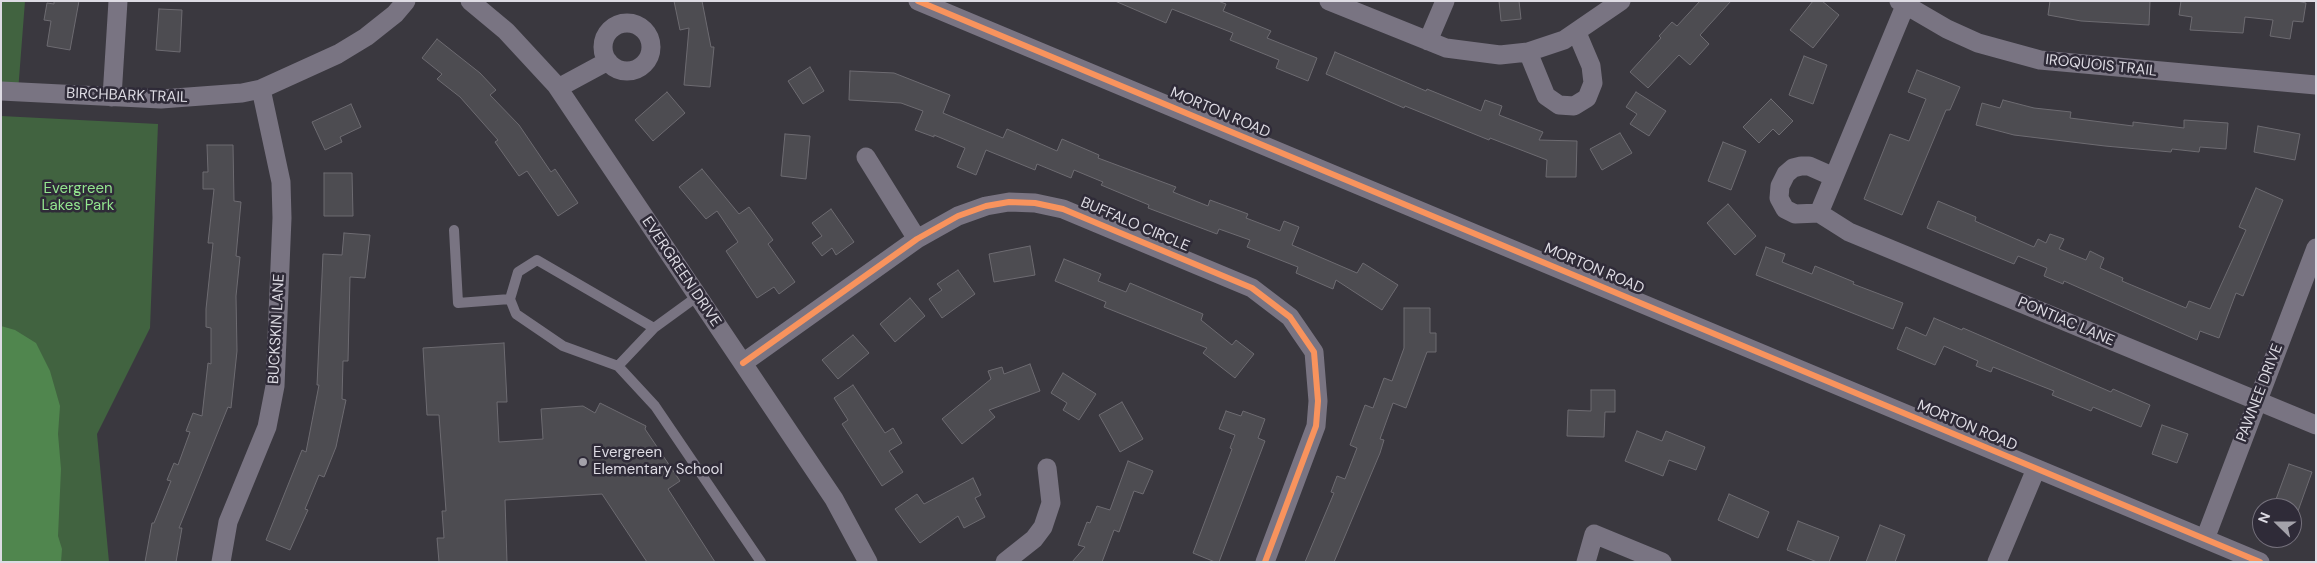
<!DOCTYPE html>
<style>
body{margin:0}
#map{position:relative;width:2317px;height:563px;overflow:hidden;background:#3a383f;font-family:"DM Sans",sans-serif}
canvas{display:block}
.frame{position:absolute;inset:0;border:2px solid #dddbe3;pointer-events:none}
.north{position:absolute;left:2252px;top:498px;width:50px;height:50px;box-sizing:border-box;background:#2f2b38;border:1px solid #75717c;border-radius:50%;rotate:292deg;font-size:14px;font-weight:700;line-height:20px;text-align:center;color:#dddbe3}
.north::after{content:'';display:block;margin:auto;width:18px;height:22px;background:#a4a2aa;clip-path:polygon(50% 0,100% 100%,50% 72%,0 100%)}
</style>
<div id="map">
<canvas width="2317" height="563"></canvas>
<div class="frame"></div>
<div class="north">N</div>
</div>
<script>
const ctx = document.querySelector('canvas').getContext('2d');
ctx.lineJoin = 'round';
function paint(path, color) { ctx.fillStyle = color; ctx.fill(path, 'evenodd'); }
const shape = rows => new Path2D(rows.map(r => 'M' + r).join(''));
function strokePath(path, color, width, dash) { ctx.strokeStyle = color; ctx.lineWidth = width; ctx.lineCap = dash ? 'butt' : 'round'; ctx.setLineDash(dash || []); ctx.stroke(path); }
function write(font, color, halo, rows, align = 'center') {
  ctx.font = font + ' "DM Sans",sans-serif'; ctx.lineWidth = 5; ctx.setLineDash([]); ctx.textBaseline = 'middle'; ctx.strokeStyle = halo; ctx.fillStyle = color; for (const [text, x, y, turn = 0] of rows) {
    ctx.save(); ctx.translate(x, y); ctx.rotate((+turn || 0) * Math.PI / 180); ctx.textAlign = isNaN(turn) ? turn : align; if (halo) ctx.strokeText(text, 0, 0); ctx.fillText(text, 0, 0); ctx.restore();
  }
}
paint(shape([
 [1,1,25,1,18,92,1,91],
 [1,116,158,124,150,328,97,434,109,562,1,562]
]), '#416340');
paint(shape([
 [1,326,15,330,36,343,50,371,60,406,58,434,61,469,58,536,62,549,61,562,1,562]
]), '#50864e');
const building = shape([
 [54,1,79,1,70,50,47,46,51,21,44,20,47,3,54,4,54,1],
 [674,1,702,1,711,47,714,47,710,87,684,85,689,28,680,30,674,1],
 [1115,1,1218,1,1226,4,1223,11,1271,31,1267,38,1317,58,1308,81,1276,68,1279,60,1230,40,1233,33,1172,9,1166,23,1115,1],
 [1499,1,1519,1,1521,19,1501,21,1499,1],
 [1700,1,1731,1,1700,35,1709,44,1690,65,1679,55,1648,88,1630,72,1661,38,1659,36,1672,22,1677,26,1700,1],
 [1813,1,1822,1,1839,15,1813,48,1790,30,1813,1],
 [2050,1,2150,1,2149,25,2081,21,2048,15,2050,1],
 [2181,1,2297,1,2306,3,2303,22,2293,21,2290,39,2270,36,2273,20,2245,17,2243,33,2190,30,2192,17,2179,15,2181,1],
 [159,9,182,10,180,52,156,50,159,9],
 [437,39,480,73,496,90,490,95,519,125,551,172,555,169,578,203,558,216,527,171,519,176,495,142,498,140,460,97,437,79,442,74,422,58,437,39],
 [1335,52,1426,91,1427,89,1481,111,1485,100,1502,106,1499,115,1543,132,1539,140,1577,141,1576,177,1546,177,1547,160,1490,138,1489,140,1405,106,1404,108,1326,74,1335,52],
 [1804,56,1827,65,1813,104,1789,95,1804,56],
 [810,67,824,91,803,104,788,81,810,67],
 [1917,70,1960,87,1950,110,1946,110,1902,215,1864,199,1890,134,1909,141,1926,99,1908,92,1917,70],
 [850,71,894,73,950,95,943,113,1003,138,1007,129,1057,151,1062,139,1099,155,1098,158,1176,187,1173,192,1208,206,1210,200,1248,214,1246,218,1280,231,1284,221,1299,227,1292,245,1357,273,1363,263,1398,285,1382,310,1336,280,1333,289,1296,273,1298,267,1247,247,1250,240,1219,229,1217,234,1148,208,1149,205,1101,185,1103,182,1074,170,1071,178,1037,164,1035,170,986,150,976,175,957,167,965,148,934,135,934,137,915,130,923,111,901,103,849,100,850,71],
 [667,92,685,113,653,141,635,120,667,92],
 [1636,92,1666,111,1649,136,1630,124,1637,114,1626,107,1636,92],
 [1771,99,1793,121,1779,135,1773,129,1759,143,1743,127,1771,99],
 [2003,100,2034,108,2071,112,2070,118,2133,126,2133,122,2184,128,2184,120,2228,123,2226,149,2200,147,2199,152,2172,149,2171,152,2105,146,2014,135,1976,125,1982,103,2000,108,2003,100],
 [351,104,361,127,340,137,342,142,325,150,312,122,351,104],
 [2258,126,2300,134,2295,160,2254,152,2258,126],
 [1620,133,1632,153,1602,170,1590,149,1620,133],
 [785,134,810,136,806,179,781,176,785,134],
 [1723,142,1746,151,1731,190,1708,181,1723,142],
 [207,145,233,145,234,201,241,202,236,256,240,257,236,296,237,351,231,408,228,407,179,528,182,528,176,562,145,562,152,523,154,523,171,481,167,480,174,463,178,465,190,432,186,431,193,413,202,416,208,363,211,364,211,328,206,327,206,309,213,243,208,243,214,189,203,189,203,172,208,172,207,145],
 [702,169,739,214,749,207,773,240,768,244,795,282,779,294,774,287,757,298,726,251,738,242,717,211,706,219,679,187,702,169],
 [324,173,352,173,353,216,324,216,324,173],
 [2256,188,2283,200,2243,296,2236,293,2219,338,2200,331,2197,340,2064,281,2063,284,2044,276,2047,268,2018,256,2014,264,1927,228,1938,201,1976,217,1975,221,2034,247,2038,239,2046,243,2050,234,2064,239,2059,249,2086,260,2090,251,2104,258,2100,268,2123,278,2122,281,2186,308,2189,301,2210,309,2246,230,2239,227,2256,188],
 [1728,204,1756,236,1735,255,1707,223,1728,204],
 [831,209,854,242,836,255,832,248,822,256,812,243,822,236,812,223,831,209],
 [344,233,370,235,365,278,350,277,348,361,343,361,342,399,346,400,336,447,324,477,319,475,305,509,308,510,290,550,266,540,302,450,306,452,319,385,317,385,323,254,342,255,344,233],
 [1030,246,1035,275,994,282,989,254,1030,246],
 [1766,247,1785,254,1782,262,1812,274,1815,266,1854,282,1853,284,1903,303,1893,329,1756,275,1766,247],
 [1064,259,1101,274,1098,281,1126,292,1130,283,1203,314,1201,320,1232,345,1236,340,1254,354,1235,378,1203,353,1207,348,1104,307,1106,302,1055,281,1064,259],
 [958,270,975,294,942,318,929,299,942,290,937,284,958,270],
 [910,298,925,316,895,342,880,324,910,298],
 [1404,308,1430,308,1430,333,1436,333,1436,352,1427,352,1406,408,1393,403,1380,439,1384,440,1380,453,1334,562,1305,562,1334,493,1331,492,1337,476,1345,479,1357,448,1350,445,1365,405,1373,408,1384,378,1392,381,1404,348,1404,308],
 [1934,318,1962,330,1963,328,2111,392,2113,389,2150,405,2141,427,2093,407,2091,411,2052,395,2054,391,1993,367,1991,372,1976,366,1978,361,1944,346,1935,365,1897,349,1906,327,1926,336,1934,318],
 [853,335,869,353,838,379,822,360,853,335],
 [504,343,507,402,497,402,499,442,543,439,541,409,583,406,595,413,600,403,646,426,645,429,680,481,668,489,715,562,647,562,602,494,505,500,507,562,439,562,437,538,444,538,442,511,446,511,439,415,427,415,423,348,504,343],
 [1030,364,1040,391,989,410,995,417,962,444,942,419,991,379,988,371,1002,367,1004,374,1030,364],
 [1063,373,1096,394,1079,420,1063,410,1067,403,1051,393,1063,373],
 [853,385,885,433,893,428,902,443,889,451,903,472,882,486,842,424,848,420,834,398,853,385],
 [1591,390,1615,390,1615,412,1605,412,1604,437,1567,436,1568,410,1591,411,1591,390],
 [1122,402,1143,439,1120,452,1099,415,1122,402],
 [1226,411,1241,416,1243,411,1265,419,1258,438,1265,441,1219,562,1215,562,1193,553,1232,449,1230,448,1235,435,1219,429,1226,411],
 [2162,425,2188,434,2177,463,2152,454,2162,425],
 [1637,431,1662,441,1666,431,1705,447,1696,470,1669,460,1663,476,1625,461,1637,431],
 [1128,461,1153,471,1143,494,1134,491,1119,532,1114,530,1102,562,1072,562,1085,547,1078,545,1087,522,1090,523,1097,506,1110,510,1128,461],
 [2289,464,2312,472,2298,511,2275,502,2289,464],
 [973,478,981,495,975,498,985,517,964,528,958,516,920,543,895,509,917,494,924,504,973,478],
 [1729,494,1769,512,1758,538,1718,520,1729,494],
 [1798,521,1839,537,1829,562,1817,562,1787,550,1798,521],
 [1880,525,1905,535,1895,562,1866,562,1880,525]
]);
paint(building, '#4d4c51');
strokePath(building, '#6d6b71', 1);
strokePath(shape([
 [454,230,458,303,510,299],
 [654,328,537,260,518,272,510,299,516,314,563,346,618,366,655,406,761,562],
 [618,366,654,328,698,296]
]), '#797482', 10);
strokePath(shape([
 [470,1,506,31,556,85,834,499,868,562],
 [918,1,2260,562],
 [1329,1,1446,48,1500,55,1528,52,1564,40,1621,1],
 [1899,1,1947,29,1978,43,2040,60,2316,85],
 [1905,6,1819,213,1849,232,2316,425],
 '603 47a24 24 0 1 1 48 0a24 24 0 1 1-48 0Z',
 [1428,41,1445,1],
 [1528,52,1546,96,1559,105,1574,106,1587,98,1593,83,1591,66,1577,33],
 [558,88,608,61],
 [1,91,161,99,242,93,261,89,338,54,366,37,395,14,406,1],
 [112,97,118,1],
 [866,157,917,239],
 [1819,213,1795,214,1785,209,1779,198,1780,186,1786,174,1793,168,1801,166,1809,166,1834,177],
 [743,363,917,239,958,216,986,206,1009,202,1035,203,1063,209,1252,288,1290,317,1314,352,1318,401,1316,426,1265,562],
 [2205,539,2316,248],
 [221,562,228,522,267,427,275,386,282,218,281,182,261,89],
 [1005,562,1034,539,1043,527,1051,503,1047,468],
 [1586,562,1594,534,1662,562],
 [1997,562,2036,469]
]), '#797482', 19);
strokePath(shape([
 [918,1,2260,562],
 [743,363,917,239,958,216,986,206,1009,202,1035,203,1063,209,1252,288,1290,317,1314,352,1318,401,1316,426,1265,562]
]), '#f8935d', 6);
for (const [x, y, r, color] of [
 [583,462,5,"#a4a2aa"]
]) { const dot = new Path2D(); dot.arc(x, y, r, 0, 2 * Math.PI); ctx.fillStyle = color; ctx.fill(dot); strokePath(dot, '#2f2b38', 2); }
write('15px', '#dddbe3', '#2f2b38', [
 ["IROQUOIS TRAIL",2101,66,6],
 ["BIRCHBARK TRAIL",127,96,2],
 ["MORTON ROAD",1220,113,23],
 ["BUFFALO CIRCLE",1135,225,23],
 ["MORTON ROAD",1594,269,23],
 ["EVERGREEN DRIVE",681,272,56],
 ["PONTIAC LANE",2066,322,23],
 ["BUCKSKIN LANE",277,329,-87],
 ["PAWNEE DRIVE",2260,393,-69],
 ["MORTON ROAD",1967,426,23]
]);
write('15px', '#93e58f', '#2f2b38', [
 ["Evergreen",78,189],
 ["Lakes Park",78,206]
]);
write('15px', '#dddbe3', '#2f2b38', [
 ["Evergreen",593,453],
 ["Elementary School",593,470]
], 'left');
</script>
